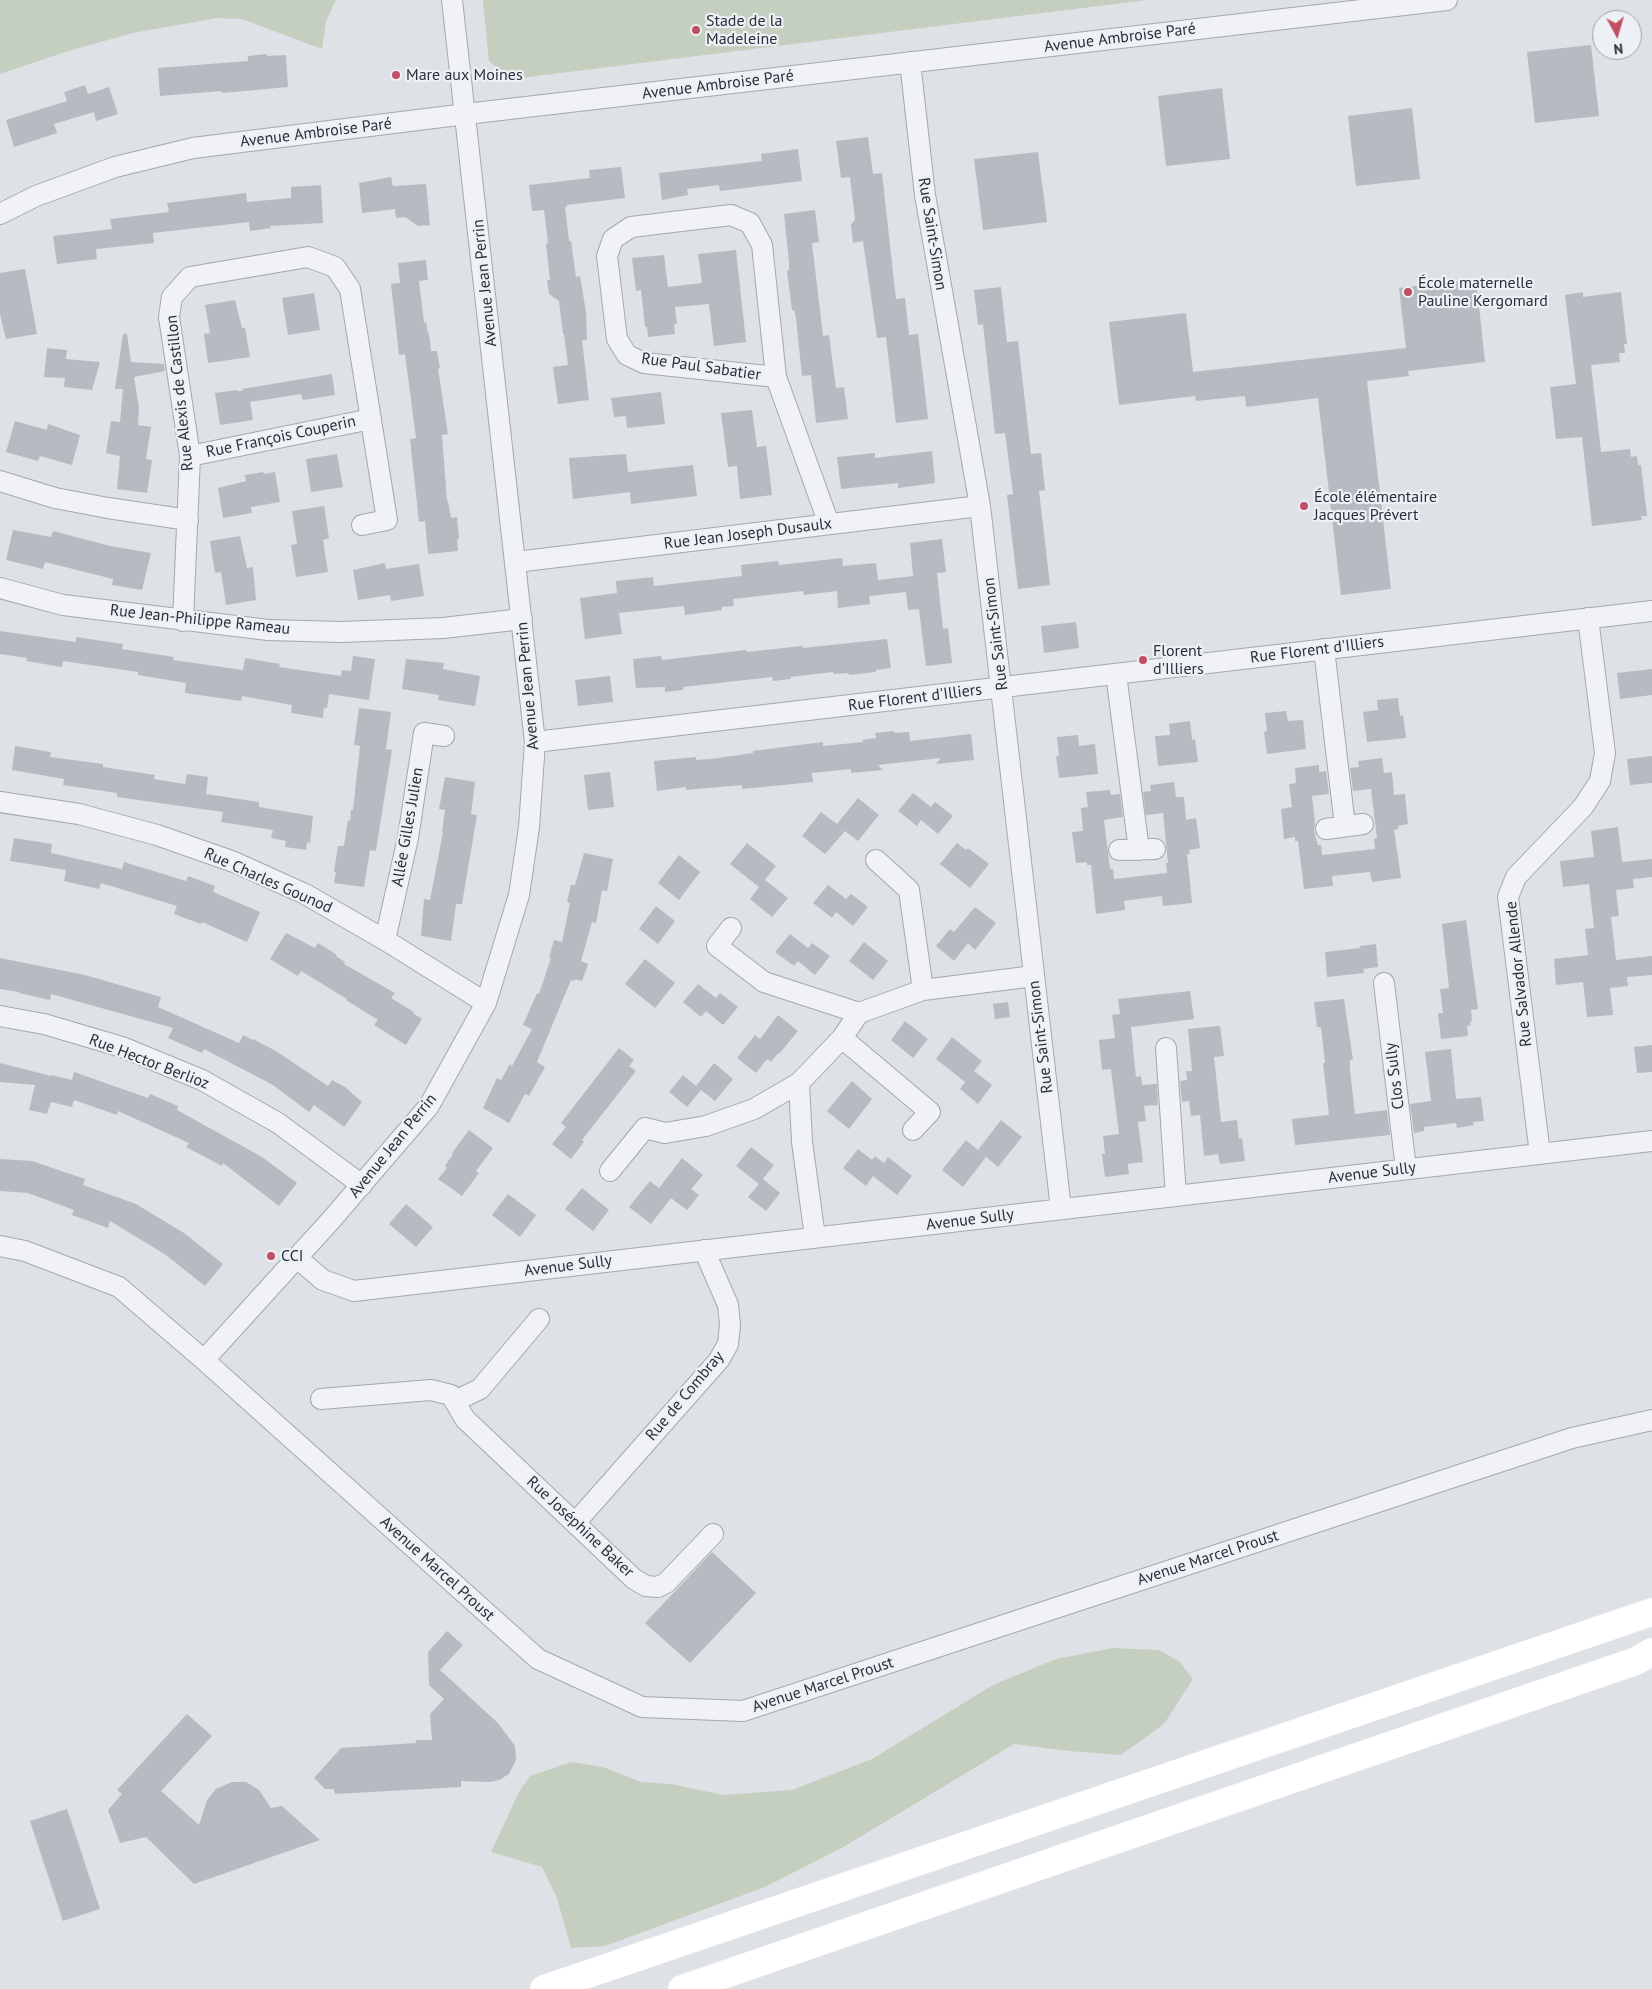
<!DOCTYPE html>
<meta charset="utf-8">
<style>
body{margin:0}
#map{position:relative;width:1652px;height:1989px;overflow:hidden;background:#dee1e6;font-family:"PT Sans",sans-serif}
canvas{display:block}
.north{position:absolute;left:1592px;top:10px;width:50px;height:50px;box-sizing:border-box;background:#edf0f4;border:1px solid #9fa3aa;border-radius:50%;rotate:174deg;font-size:14px;font-weight:700;line-height:20px;text-align:center;color:#29303b}
.north::after{content:'';display:block;margin:auto;width:18px;height:22px;background:#c04e64;clip-path:polygon(50% 0,100% 100%,50% 72%,0 100%)}
</style>
<div id="map">
<canvas width="1652" height="1989"></canvas>
<div class="north">N</div>
</div>
<script>
const ctx = document.querySelector('canvas').getContext('2d');
ctx.lineJoin = 'round';
function paint(path, color) { ctx.fillStyle = color; ctx.fill(path, 'evenodd'); }
const shape = rows => new Path2D(rows.map(r => 'M' + r).join(''));
function strokePath(path, color, width, dash) { ctx.strokeStyle = color; ctx.lineWidth = width; ctx.lineCap = dash ? 'butt' : 'round'; ctx.setLineDash(dash || []); ctx.stroke(path); }
function write(font, color, halo, rows, align = 'center') {
  ctx.font = font + ' "PT Sans",sans-serif'; ctx.lineWidth = 4.5; ctx.setLineDash([]); ctx.textBaseline = 'middle'; ctx.strokeStyle = halo; ctx.fillStyle = color; for (const [text, x, y, turn = 0] of rows) {
    ctx.save(); ctx.translate(x, y); ctx.rotate((+turn || 0) * Math.PI / 180); ctx.textAlign = isNaN(turn) ? turn : align; if (halo) ctx.strokeText(text, 0, 0); ctx.fillText(text, 0, 0); ctx.restore();
  }
}
paint(shape([
 [0,0,336,0,326,21,322,49,242,19,217,18,133,33,65,52,0,74],
 [483,0,1147,0,512,79,489,61],
 [1113,1648,1159,1650,1180,1662,1193,1679,1164,1724,1121,1755,1069,1751,1014,1744,845,1846,765,1887,605,1946,571,1948,557,1898,542,1867,491,1852,519,1792,530,1776,571,1762,603,1767,641,1782,671,1784,723,1795,792,1790,872,1759,993,1685,1056,1659]
]), '#c4cfc0');
paint(shape([
 [1591,45,1599,116,1535,123,1527,52],
 [267,54,267,56,286,55,288,87,222,93,222,91,160,96,158,68,248,61,248,56],
 [85,85,88,94,109,87,118,114,96,121,94,112,54,124,57,133,14,147,6,120,67,101,64,92],
 [1222,88,1230,159,1166,166,1158,96],
 [1412,108,1420,179,1356,186,1348,116],
 [868,137,873,174,882,173,896,299,905,298,909,335,918,334,928,419,896,423,886,337,877,338,863,241,853,243,851,225,855,219,850,177,841,178,836,141],
 [798,149,802,181,720,191,719,185,687,189,688,195,662,200,659,173,762,161,761,154],
 [1038,152,1047,222,983,230,974,159],
 [621,167,625,198,567,205,567,207,565,207,569,241,571,241,576,277,580,276,586,312,587,340,582,340,589,400,558,404,553,367,568,365,564,334,563,334,559,301,549,294,547,280,550,280,546,244,548,243,544,210,532,211,529,185,590,178,589,170],
 [391,177,393,186,426,184,430,225,418,226,405,217,396,218,395,209,362,213,359,183],
 [321,185,323,223,270,226,271,228,250,231,249,222,153,233,154,243,96,249,97,259,57,264,53,236,112,229,110,219,169,212,167,203,246,193,247,202,291,198,291,187],
 [815,210,819,242,812,243,823,336,829,335,836,388,844,387,848,419,816,423,811,375,802,376,796,318,794,310,792,310,787,271,789,270,789,262,784,214],
 [736,250,746,342,714,346,709,304,675,307,677,324,674,324,675,334,648,337,647,327,645,327,641,290,636,291,632,258,664,255,668,287,702,283,698,254],
 [426,260,428,280,419,281,424,323,426,322,428,334,429,333,431,351,437,351,440,368,438,369,448,434,442,435,447,501,448,501,451,518,457,517,459,539,457,539,458,551,428,554,425,521,419,522,410,439,416,438,405,354,399,355,391,284,400,283,398,263],
 [25,269,37,334,6,339,0,314,0,273],
 [1476,279,1485,362,1408,371,1409,376,1367,381,1391,589,1341,595,1318,398,1246,407,1245,396,1196,401,1195,396,1119,405,1109,322,1186,313,1193,372,1327,357,1406,348,1399,288],
 [1001,287,1007,342,1018,341,1031,454,1041,453,1045,490,1039,491,1050,585,1018,589,1007,495,1013,494,1005,433,995,434,983,324,978,325,974,290],
 [1583,292,1583,297,1621,292,1627,344,1624,344,1625,353,1619,353,1620,362,1591,365,1601,452,1630,449,1631,457,1637,456,1638,465,1641,465,1647,516,1641,516,1642,520,1592,526,1582,437,1556,439,1550,387,1576,384,1565,295],
 [314,293,320,330,288,335,282,298],
 [235,300,242,328,245,328,250,357,208,363,204,334,210,333,205,305],
 [123,334,127,334,131,362,164,364,165,371,134,377,139,408,138,425,151,427,146,459,152,460,147,493,117,489,120,456,106,453,111,421,120,422,123,389,115,389],
 [47,348,67,350,66,359,100,362,92,390,64,387,65,378,44,377],
 [332,374,335,395,303,400,301,394,250,402,253,420,220,425,215,393,237,390,237,391,243,391,242,389],
 [661,392,665,424,627,428,626,416,614,417,611,398],
 [752,410,757,447,766,446,772,495,740,499,737,466,728,467,721,413],
 [15,421,47,430,48,424,80,435,72,465,40,456,38,461,6,452],
 [932,451,935,483,898,488,898,483,841,489,837,457,875,453,875,458],
 [337,454,343,487,311,492,306,459],
 [626,454,628,472,693,465,697,496,631,504,630,492,573,499,569,458],
 [263,472,264,474,275,472,280,502,251,507,252,513,223,518,218,488,246,481,245,475],
 [324,506,329,538,323,540,328,572,296,577,291,545,297,544,292,511],
 [13,530,51,537,53,531,110,546,151,553,142,590,112,585,113,579,45,562,43,569,6,560],
 [240,536,247,568,253,567,256,600,226,605,221,572,215,573,210,541],
 [942,539,946,572,937,573,943,629,948,628,952,663,926,666,919,609,908,610,906,592,869,596,870,604,838,608,837,591,804,595,803,591,733,599,734,606,722,607,722,610,685,615,684,606,619,613,622,634,585,639,580,598,617,593,616,581,653,577,654,586,742,576,741,565,778,561,779,565,842,558,843,566,876,563,878,580,913,576,910,543],
 [385,563,386,569,419,564,424,596,391,601,390,595,358,600,353,570],
 [1076,622,1079,648,1044,653,1041,626],
 [0,631,76,642,76,637,123,644,122,649,174,657,173,660,243,670,245,658,280,664,279,667,341,676,342,670,351,671,353,656,375,659,369,700,329,694,327,708,324,708,323,718,291,713,292,705,242,696,241,701,185,693,186,683,138,675,138,672,63,661,62,667,26,661,27,658,0,654],
 [887,639,891,668,876,670,876,672,849,675,848,673,834,674,833,672,790,677,791,679,773,681,772,677,683,687,683,690,665,692,665,687,636,688,633,659,661,656,662,660,746,650,747,652,802,646,803,648],
 [406,659,444,663,443,669,480,676,475,706,438,700,439,695,402,689],
 [1652,669,1652,695,1620,699,1617,673],
 [610,676,613,702,578,706,575,680],
 [1398,698,1400,716,1403,715,1406,738,1367,742,1363,712,1378,710,1377,700],
 [359,708,391,712,386,749,392,750,386,787,376,851,370,850,364,887,334,883,336,872,334,872,338,846,344,846,348,820,350,821,351,810,353,810,360,746,354,745],
 [1286,711,1288,721,1303,720,1306,749,1267,754,1264,732,1267,731,1265,713],
 [1190,721,1192,740,1195,739,1198,762,1158,766,1155,736,1170,735,1169,724],
 [894,731,894,733,909,732,910,741,971,734,974,760,936,764,941,758,878,765,883,770,851,773,851,769,812,773,813,782,742,789,742,785,686,790,686,787,657,791,654,761,696,757,696,760,711,759,753,753,753,751,823,742,823,746,863,742,862,740,876,738,875,733],
 [1078,735,1079,746,1095,744,1098,774,1059,778,1056,756,1059,756,1057,737],
 [15,746,51,752,50,757,103,764,103,767,155,775,154,779,185,784,187,774,208,777,206,794,259,802,259,807,313,816,310,843,307,842,306,850,285,847,286,841,271,838,273,830,221,822,223,812,117,797,117,793,63,785,64,779,12,770],
 [1652,756,1652,783,1630,785,1627,759],
 [1382,758,1384,773,1392,772,1394,795,1405,794,1408,824,1398,826,1398,829,1394,830,1401,878,1372,882,1370,872,1332,876,1333,886,1304,889,1298,841,1295,841,1295,837,1284,839,1281,809,1292,807,1289,784,1296,783,1295,768,1319,765,1319,772,1326,771,1329,794,1312,796,1315,824,1314,831,1318,845,1321,845,1322,855,1375,849,1374,839,1377,838,1371,789,1353,791,1350,768,1359,767,1358,761],
 [610,772,614,807,588,810,584,775],
 [445,777,475,782,471,814,477,815,462,904,456,904,451,941,421,936,424,899,430,900,443,832,442,832,445,810,439,809],
 [1174,782,1176,797,1184,797,1186,820,1196,818,1200,848,1189,850,1190,854,1187,854,1192,903,1163,906,1162,896,1130,900,1124,901,1125,910,1096,914,1091,865,1087,865,1087,862,1076,863,1072,832,1083,831,1081,808,1088,807,1086,792,1110,790,1111,795,1120,794,1123,817,1104,820,1110,869,1113,869,1114,879,1167,873,1166,863,1168,863,1163,813,1146,815,1143,792,1151,791,1150,785],
 [913,793,931,807,935,802,953,816,938,834,921,820,917,826,898,811],
 [858,798,879,815,858,841,845,831,825,854,802,836,821,812,837,824],
 [1618,827,1622,862,1652,859,1652,877,1633,879,1634,888,1616,890,1619,916,1611,917,1616,960,1652,956,1652,975,1627,977,1628,986,1610,988,1613,1015,1587,1017,1583,982,1556,985,1554,959,1588,955,1585,929,1594,928,1589,884,1563,887,1560,861,1594,857,1591,831],
 [14,838,52,844,51,853,122,869,124,862,186,881,188,876,215,886,213,892,260,912,247,942,202,922,201,924,174,914,177,906,101,883,99,889,64,881,66,870,10,861],
 [747,843,776,866,763,882,765,880,788,898,772,917,750,899,759,887,730,864],
 [957,843,966,850,968,848,989,864,970,888,940,864],
 [584,853,613,859,607,891,602,890,596,923,592,922,581,961,588,964,582,981,575,979,575,981,571,980,537,1062,545,1067,529,1096,525,1094,509,1123,483,1108,497,1078,501,1080,510,1064,512,1066,532,1029,523,1025,537,993,539,994,551,958,549,958,554,940,562,942,570,903,567,902,571,885,575,885],
 [679,855,700,872,679,900,658,883],
 [828,885,846,899,851,894,868,907,853,926,836,912,832,918,813,903],
 [656,906,675,921,658,944,639,929],
 [975,907,996,923,975,950,968,943,954,961,936,946,950,929,954,932],
 [1466,920,1478,1009,1471,1010,1472,1021,1470,1021,1471,1025,1467,1026,1468,1036,1441,1039,1438,1013,1443,1013,1440,989,1449,988,1442,924],
 [286,933,315,948,318,943,337,955,336,956,345,962,344,964,395,993,391,998,414,1012,413,1013,422,1019,406,1045,374,1025,378,1020,346,1000,347,999,301,971,298,976,270,959],
 [790,934,808,948,812,943,830,956,815,975,798,961,794,966,775,952],
 [864,942,888,961,873,980,849,961],
 [1376,944,1378,967,1363,969,1364,973,1327,977,1325,952,1360,948,1360,946],
 [0,958,85,975,161,997,158,1007,239,1043,243,1035,253,1040,253,1039,276,1051,328,1086,332,1080,345,1087,362,1102,344,1127,314,1105,309,1112,273,1085,204,1049,202,1053,168,1038,173,1028,51,994,50,1000,19,993,19,992,0,989],
 [645,959,675,983,655,1008,625,984],
 [698,984,716,998,720,993,738,1007,723,1025,706,1011,701,1017,683,1002],
 [1190,991,1194,1019,1131,1027,1136,1077,1141,1076,1142,1085,1157,1084,1158,1105,1144,1106,1146,1121,1138,1122,1143,1162,1128,1164,1129,1174,1105,1177,1102,1154,1105,1154,1103,1136,1119,1134,1111,1069,1102,1070,1099,1040,1115,1038,1112,1015,1120,1014,1118,999],
 [1344,999,1353,1060,1350,1060,1350,1070,1355,1114,1387,1110,1390,1135,1295,1145,1292,1119,1329,1115,1323,1063,1325,1063,1321,1027,1317,1027,1314,1002],
 [1008,1002,1010,1017,995,1019,993,1004],
 [778,1015,798,1031,779,1054,778,1053,771,1062,767,1059,756,1073,737,1058,755,1035,760,1039],
 [905,1021,928,1039,913,1058,891,1040],
 [1220,1026,1224,1056,1214,1057,1221,1122,1237,1120,1239,1139,1242,1138,1245,1161,1220,1164,1218,1154,1204,1156,1200,1115,1191,1116,1189,1101,1182,1102,1180,1081,1187,1080,1186,1071,1192,1071,1188,1029],
 [952,1037,982,1061,974,1071,992,1085,978,1104,960,1089,965,1082,936,1059],
 [1652,1045,1652,1072,1637,1073,1634,1047],
 [619,1048,634,1060,629,1066,636,1071,582,1140,584,1142,571,1159,552,1144,566,1127,561,1123],
 [1451,1049,1456,1099,1481,1097,1484,1121,1473,1122,1474,1125,1457,1128,1456,1123,1424,1127,1424,1131,1414,1133,1410,1104,1431,1101,1425,1052],
 [0,1063,51,1076,51,1075,72,1080,74,1072,148,1098,150,1094,178,1106,177,1110,262,1157,297,1183,279,1206,223,1163,222,1166,186,1147,189,1143,118,1111,117,1115,74,1100,72,1107,51,1102,47,1114,29,1110,35,1085,0,1082],
 [714,1063,733,1079,715,1101,696,1086],
 [683,1075,701,1090,687,1107,669,1092],
 [852,1081,872,1099,849,1129,827,1111],
 [1001,1120,1022,1137,998,1167,978,1150],
 [469,1130,493,1148,476,1171,479,1173,462,1196,438,1179,447,1168,445,1166,453,1154,452,1153],
 [966,1140,986,1157,963,1187,942,1170],
 [751,1147,774,1165,759,1184,736,1166],
 [858,1149,872,1160,875,1156,884,1163,888,1157,912,1176,897,1195,873,1176,866,1186,843,1168],
 [682,1158,703,1175,691,1189,699,1195,687,1210,671,1198,651,1224,629,1207,650,1181,659,1188],
 [0,1159,32,1161,85,1179,83,1185,136,1204,184,1233,223,1264,205,1286,166,1255,110,1221,108,1228,72,1215,74,1210,28,1193,0,1191],
 [763,1179,780,1193,766,1211,748,1197],
 [582,1188,609,1210,593,1231,565,1209],
 [508,1194,536,1215,520,1237,492,1215],
 [406,1204,433,1227,416,1247,389,1224],
 [712,1552,756,1593,690,1663,645,1623],
 [447,1631,463,1645,440,1670,498,1723,515,1746,516,1760,509,1774,499,1780,490,1782,461,1781,461,1787,335,1794,334,1789,325,1789,314,1778,341,1748,416,1743,416,1740,432,1740,430,1714,444,1699,429,1685,428,1652],
 [187,1714,212,1736,161,1791,199,1825,207,1800,216,1789,232,1782,246,1782,259,1790,271,1808,282,1806,320,1840,194,1884,146,1837,120,1843,108,1810,122,1794,117,1790],
 [67,1809,100,1909,63,1921,30,1821]
]), '#b6bbc2');
const minor = shape([
 [910,62,925,195,980,506,1061,1209],
 [0,214,36,196,115,167,193,148,466,114,1447,0],
 [776,377,644,363,627,355,617,339,607,256,613,239,631,227,731,215,750,223,762,245,776,377,829,524],
 [190,456,371,419],
 [0,481,55,498,108,508,188,520],
 [516,562,980,506],
 [0,588,63,605,268,630,341,632,443,628,522,619],
 [183,621,190,456,169,317,172,297,190,277,308,257,335,267,350,289,387,520,362,525],
 [1324,649,1345,826],
 [1116,674,1139,850],
 [535,742,1652,611],
 [0,802,79,814,157,835,234,862,305,894,385,940,486,1003],
 [1326,829,1363,824],
 [1119,850,1155,849],
 [876,860,909,890,923,990],
 [731,928,717,946,764,982,859,1013],
 [385,940,408,838,424,733,444,736],
 [1384,983,1406,1169],
 [0,1016,44,1024,122,1047,202,1080,278,1123,362,1185],
 [842,1038,930,1112,913,1130],
 [1166,1048,1176,1196],
 [1540,1154,1508,897,1516,877,1583,807,1600,781,1605,753,1588,618],
 [610,1171,645,1128,665,1133,706,1126,754,1109,799,1083],
 [815,1237,802,1142,799,1083,842,1038,859,1013,923,990,1034,976],
 [0,1246,25,1251,119,1287,204,1360,538,1659,642,1707,743,1711,1572,1438,1652,1420],
 [297,1258,323,1280,354,1291,1652,1141],
 [204,1360,332,1219,429,1106,486,1003,519,895,529,827,535,742,452,0],
 [321,1399,431,1390,451,1395,465,1419,634,1579,646,1586,658,1587,666,1583,713,1534],
 [455,1401,480,1389,539,1319],
 [576,1522,719,1360,728,1344,730,1325,728,1305,704,1250]
]);
strokePath(minor, '#a4a8af', 22);
strokePath(minor, '#f0f2f5', 20);
strokePath(shape([
 [544,1989,1652,1612],
 [682,1989,1636,1661,1652,1652]
]), '#fff', 28);
for (const [x, y, r, color] of [
 [696,30,5,"#c04e64"],
 [396,75,5,"#c04e64"],
 [1408,292,5,"#c04e64"],
 [1304,506,5,"#c04e64"],
 [1143,660,5,"#c04e64"],
 [271,1256,5,"#c04e64"]
]) { const dot = new Path2D(); dot.arc(x, y, r, 0, 2 * Math.PI); ctx.fillStyle = color; ctx.fill(dot); strokePath(dot, '#edf0f4', 2); }
write('16px', '#29303b', '#edf0f4', [
 ["Stade de la",706,21],
 ["Madeleine",706,39],
 ["Mare aux Moines",406,75],
 ["École maternelle",1418,283],
 ["Pauline Kergomard",1418,301],
 ["École élémentaire",1314,497],
 ["Jacques Prévert",1314,515],
 ["Florent",1153,651],
 ["d'Illiers",1153,669],
 ["CCI",281,1256]
], 'left');
write('16px', '#29303b', '#edf0f4', [
 ["Avenue Ambroise Paré",1120,38,-7],
 ["Avenue Ambroise Paré",718,85,-7],
 ["Avenue Ambroise Paré",316,133,-7],
 ["Rue Saint-Simon",932,234,81],
 ["Avenue Jean Perrin",485,283,-96],
 ["Rue Paul Sabatier",701,367,8],
 ["Rue Alexis de Castillon",180,393,-96],
 ["Rue François Couperin",281,437,-12],
 ["Rue Jean Joseph Dusaulx",748,534,-7],
 ["Rue Jean-Philippe Rameau",200,620,6],
 ["Rue Saint-Simon",996,634,-97],
 ["Rue Florent d'Illiers",1317,650,-7],
 ["Avenue Jean Perrin",528,686,-95],
 ["Rue Florent d'Illiers",915,698,-7],
 ["Allée Gilles Julien",408,827,-80],
 ["Rue Charles Gounod",268,881,24],
 ["Rue Salvador Allende",1519,974,-96],
 ["Rue Saint-Simon",1041,1037,-97],
 ["Rue Hector Berlioz",149,1062,21],
 ["Clos Sully",1395,1076,-97],
 ["Avenue Jean Perrin",393,1146,-51],
 ["Avenue Sully",1372,1173,-7],
 ["Avenue Sully",970,1220,-7],
 ["Avenue Sully",568,1266,-7],
 ["Rue de Combray",685,1396,-50],
 ["Rue Joséphine Baker",580,1527,43],
 ["Avenue Marcel Proust",1208,1558,-18],
 ["Avenue Marcel Proust",437,1569,42],
 ["Avenue Marcel Proust",823,1685,-18]
]);
</script>
